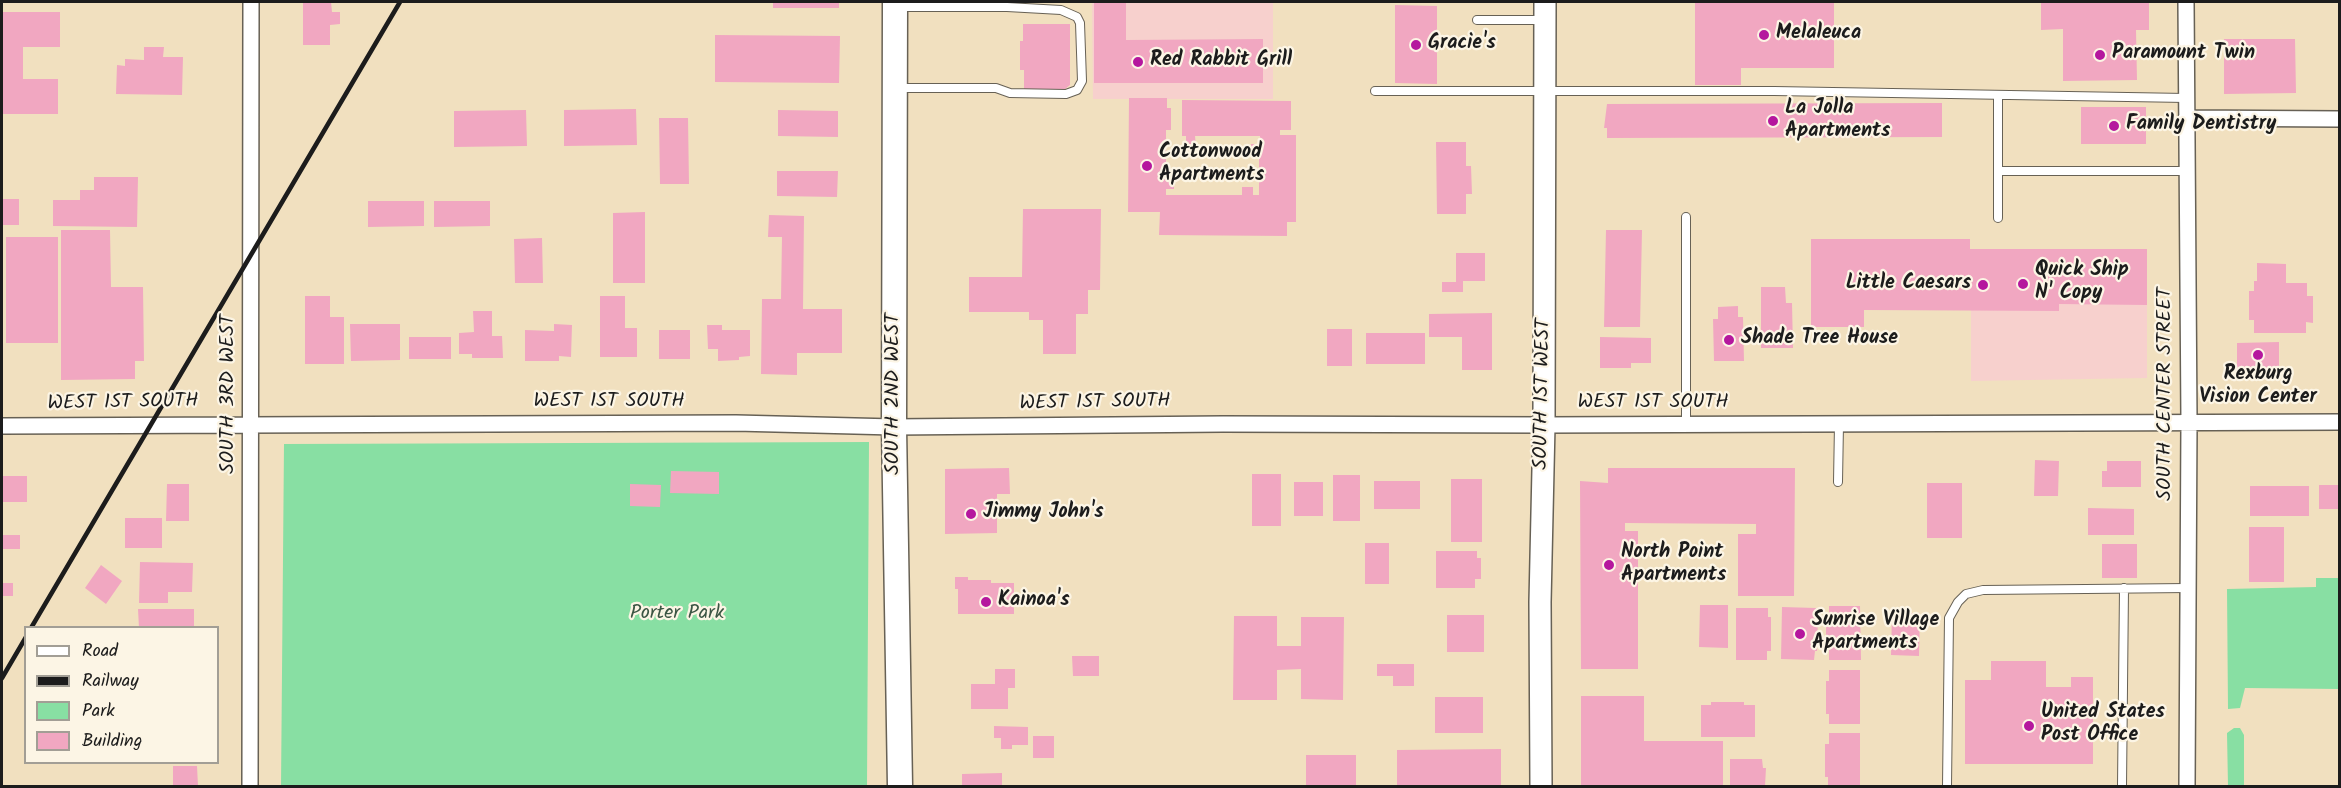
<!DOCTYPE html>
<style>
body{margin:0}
#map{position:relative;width:2341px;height:788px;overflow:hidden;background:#f1e0bf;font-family:Kalam,sans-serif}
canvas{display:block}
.frame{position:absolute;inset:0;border:3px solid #1c1c1c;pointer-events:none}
.legend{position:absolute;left:24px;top:626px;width:195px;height:138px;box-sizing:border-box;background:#fcf5e5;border:2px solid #a29e95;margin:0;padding:8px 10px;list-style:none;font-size:18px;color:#1c1c1c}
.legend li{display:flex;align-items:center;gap:12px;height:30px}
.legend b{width:30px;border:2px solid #a29e95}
</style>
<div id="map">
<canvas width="2341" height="788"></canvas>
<div class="frame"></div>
<ul class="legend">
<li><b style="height:8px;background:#fff"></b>Road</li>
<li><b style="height:8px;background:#1c1c1c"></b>Railway</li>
<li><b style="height:16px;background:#88dfa3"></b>Park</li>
<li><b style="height:16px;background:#f1a7c1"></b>Building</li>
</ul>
</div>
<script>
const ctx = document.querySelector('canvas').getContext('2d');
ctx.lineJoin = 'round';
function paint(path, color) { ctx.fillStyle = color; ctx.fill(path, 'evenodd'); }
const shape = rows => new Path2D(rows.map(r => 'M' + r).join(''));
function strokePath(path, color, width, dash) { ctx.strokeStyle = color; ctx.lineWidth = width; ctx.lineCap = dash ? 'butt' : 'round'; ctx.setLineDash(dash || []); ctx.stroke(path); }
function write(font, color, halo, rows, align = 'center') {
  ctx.font = font + ' Kalam,sans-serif'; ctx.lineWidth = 4.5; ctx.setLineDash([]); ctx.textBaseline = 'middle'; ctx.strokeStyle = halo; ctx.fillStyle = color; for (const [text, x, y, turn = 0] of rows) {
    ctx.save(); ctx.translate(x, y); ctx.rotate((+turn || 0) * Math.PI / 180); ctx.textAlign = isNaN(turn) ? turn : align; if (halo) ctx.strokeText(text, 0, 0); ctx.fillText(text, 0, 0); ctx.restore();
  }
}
paint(shape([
 [1092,2,1273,2,1273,99,1093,99],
 [1971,249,2147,249,2147,378,1971,381]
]), '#f7d0cd');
paint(shape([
 [869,442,867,786,281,786,284,444],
 [2316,578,2339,578,2339,689,2245,688,2240,708,2228,709,2227,589,2316,587],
 [2234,728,2240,728,2244,735,2244,786,2228,786,2227,733]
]), '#88dfa3');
paint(shape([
 [303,2,331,2,332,12,340,12,340,24,330,25,330,45,303,45],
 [773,2,839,2,839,8,773,8],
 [1094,2,1126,2,1126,40,1263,39,1263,83,1094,83],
 [1695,2,1834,2,1834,68,1741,68,1741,85,1695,85],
 [2041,2,2149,2,2149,30,2136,30,2137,80,2063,81,2063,29,2041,30],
 [1395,5,1437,6,1437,84,1395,83],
 [2,12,60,12,60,47,23,47,23,79,58,79,58,114,2,114],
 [1023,24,1070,24,1070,85,1065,89,1055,89,1054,95,1024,95,1024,70,1020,70,1020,41,1023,41],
 [715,35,840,36,839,83,715,82],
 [2224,39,2295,39,2296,93,2224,94],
 [144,47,164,47,163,57,183,57,182,95,116,94,117,65,125,66,125,59,144,60],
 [1129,98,1167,98,1167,108,1171,108,1171,130,1166,130,1166,177,1174,177,1174,189,1166,189,1166,195,1242,195,1242,187,1253,187,1253,195,1259,195,1259,155,1251,155,1251,144,1260,144,1260,136,1195,136,1196,147,1186,147,1186,136,1182,136,1182,100,1291,101,1291,130,1280,130,1280,135,1296,135,1296,222,1287,222,1287,236,1159,235,1160,212,1128,212],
 [1942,103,1942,137,1607,138,1607,128,1604,128,1607,104],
 [2081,107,2146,107,2146,144,2081,144],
 [636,109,637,145,564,146,564,110],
 [526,110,527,146,454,147,454,111],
 [778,110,838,111,838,137,778,136],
 [659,118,688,118,689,184,660,184],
 [1436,142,1466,142,1466,166,1471,166,1472,194,1466,194,1466,214,1437,214],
 [777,171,838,171,837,197,777,196],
 [94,177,138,177,137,227,53,226,53,200,80,200,80,190,94,190],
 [2,199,19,199,19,225,2,225],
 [368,201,424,201,424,226,368,227],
 [434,201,490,201,490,226,434,227],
 [1023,209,1101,209,1100,290,1088,290,1088,314,1076,314,1076,354,1043,354,1043,320,1029,320,1029,312,969,312,969,277,1022,277],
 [645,212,645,283,613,283,613,213],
 [769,215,804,216,803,309,842,309,842,353,797,353,797,375,761,374,762,299,781,299,782,237,768,237],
 [61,230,110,230,111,287,143,287,144,361,135,361,135,379,61,380],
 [1606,230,1642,230,1640,327,1604,327],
 [6,237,58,237,58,343,6,343],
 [542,238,543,283,515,283,514,239],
 [1811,239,1970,239,1970,249,2147,249,2147,305,2059,304,2059,311,1864,310,1864,327,1811,327],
 [1456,253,1485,253,1485,281,1463,281,1463,292,1442,292,1442,282,1456,282],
 [2257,263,2286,264,2286,283,2307,283,2307,296,2313,296,2313,323,2306,322,2306,333,2254,333,2254,320,2249,320,2249,291,2254,291,2254,281,2257,281],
 [1761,287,1785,287,1786,303,1792,303,1793,348,1761,348],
 [305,296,330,296,330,317,344,317,344,364,305,364],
 [600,296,625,296,625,328,637,328,637,357,600,357],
 [1738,306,1738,317,1743,317,1744,361,1714,361,1713,319,1718,319,1718,307],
 [473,311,492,311,492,336,502,336,503,358,472,358,472,354,459,354,459,333,474,332],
 [1492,313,1492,370,1462,370,1462,337,1429,337,1429,314],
 [350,324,400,324,400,360,351,361],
 [554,324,572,325,571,357,559,356,559,361,525,361,525,330,554,331],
 [707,325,722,325,722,330,750,330,750,356,739,357,739,360,718,361,718,349,708,349],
 [1327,329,1352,329,1352,366,1327,366],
 [659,330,690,330,690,359,659,359],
 [1366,333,1425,333,1425,364,1366,364],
 [409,337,451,337,451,359,409,359],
 [1600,337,1651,338,1651,363,1631,363,1631,368,1600,368],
 [2279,342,2279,368,2237,368,2237,343],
 [2035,460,2059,461,2058,496,2034,496],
 [2107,461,2141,461,2141,487,2102,487,2102,471,2107,471],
 [1009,468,1010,494,997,494,997,533,945,534,945,469],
 [1608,468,1795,468,1794,596,1738,596,1738,534,1756,534,1756,524,1625,523,1625,531,1638,531,1638,669,1581,669,1580,481,1608,483],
 [671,471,719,472,719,494,670,493],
 [1252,474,1281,474,1281,526,1252,526],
 [1333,475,1360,475,1360,521,1333,521],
 [2,476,27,476,27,502,2,502],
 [1451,479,1482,479,1482,542,1451,542],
 [1374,481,1420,481,1420,509,1374,509],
 [1294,482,1323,482,1323,516,1294,516],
 [1927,483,1962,483,1962,538,1927,538],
 [167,484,189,484,189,521,166,521],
 [630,484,661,485,660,507,630,506],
 [2319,485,2340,485,2340,509,2319,509],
 [2250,486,2309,486,2309,516,2250,516],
 [2088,508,2134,509,2134,535,2088,535],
 [125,518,162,518,162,548,125,548],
 [2249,527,2284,527,2284,582,2249,582],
 [2,535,20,535,20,549,2,549],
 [1365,543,1389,543,1389,584,1365,584],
 [2102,544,2137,544,2137,578,2102,578],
 [1436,551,1477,551,1477,558,1481,558,1481,579,1475,579,1475,588,1436,588],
 [140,562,193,563,192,592,168,592,168,603,139,603],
 [101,565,122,581,106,604,85,588],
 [955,577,968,577,968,580,991,580,991,583,1014,583,1014,614,958,614,958,589,955,589],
 [2,583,13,583,13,596,2,596],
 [1700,605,1728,605,1728,648,1699,647],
 [1829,606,1860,606,1861,660,1829,660,1829,650,1826,650,1826,617,1829,617],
 [1782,607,1816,608,1816,616,1818,616,1817,651,1815,651,1814,660,1781,659],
 [1736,608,1768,608,1768,617,1771,617,1771,651,1767,651,1767,660,1736,660],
 [138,609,194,609,194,628,139,628],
 [1892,613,1920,613,1919,656,1891,655],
 [1447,615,1484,615,1484,652,1447,652],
 [1234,616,1277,616,1277,646,1301,646,1301,617,1344,617,1343,700,1301,699,1301,669,1277,670,1277,700,1233,700],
 [1072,656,1099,656,1099,676,1073,676],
 [1991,661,2046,661,2046,687,2071,687,2071,677,2093,677,2093,764,1965,764,1965,680,1991,680],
 [1377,664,1414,664,1414,686,1393,686,1393,676,1377,676],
 [995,669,1015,669,1015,688,1008,688,1008,709,971,709,971,684,995,684],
 [1829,670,1860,670,1860,724,1829,724,1829,714,1826,714,1826,681,1829,681],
 [1581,696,1644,696,1644,741,1723,741,1723,786,1581,786],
 [1435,697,1483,697,1483,733,1435,733],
 [1711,702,1744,702,1744,705,1755,705,1755,737,1701,737,1701,705,1711,705],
 [994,726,1028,727,1028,745,1012,745,1012,749,1001,749,1001,738,994,738],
 [1829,733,1860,733,1860,786,1828,786,1828,777,1825,777,1825,744,1829,744],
 [1033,736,1054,736,1054,758,1033,758],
 [1501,749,1501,786,1397,786,1397,750],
 [1306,755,1356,755,1356,786,1306,786],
 [1730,759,1762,759,1763,768,1766,768,1765,786,1730,786],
 [173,766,197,766,198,786,173,786],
 [1002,773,1002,786,962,786,962,774]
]), '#f1a7c1');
const lane = shape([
 [1477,20,1544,20],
 [897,88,996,88,1010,93,1066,94,1077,90,1082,81,1080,23,1077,17,1061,10,1007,7,897,7],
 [1375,91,1774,91,2186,98],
 [1998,171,2186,171],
 [1686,217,1686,425],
 [1998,218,1998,96],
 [1838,482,1839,424],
 [1947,786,1949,618,1958,602,1966,594,1983,590,2188,588],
 [2122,786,2124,588]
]);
const street = shape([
 [2186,2,2189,422,2187,786],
 [2186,118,2340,119],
 [2,426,736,423,894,427,1223,424,1544,425,2340,422],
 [250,786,251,2]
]);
const secondary = shape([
 [1541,786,1540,602,1544,425,1545,2]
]);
const primary = shape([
 [895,2,894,427,900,786]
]);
strokePath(lane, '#676155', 10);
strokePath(street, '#676155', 18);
strokePath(secondary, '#676155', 24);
strokePath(primary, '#676155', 27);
strokePath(lane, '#fff', 8);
strokePath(street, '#fff', 15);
strokePath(secondary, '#fff', 21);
strokePath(primary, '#fff', 24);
strokePath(shape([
 [31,628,400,2],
 [2,678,26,637]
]), '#1c1c1c', 4.5);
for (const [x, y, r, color] of [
 [1764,35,6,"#b5179e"],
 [1416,45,6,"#b5179e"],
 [2100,55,6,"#b5179e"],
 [1138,62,6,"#b5179e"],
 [1773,121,6,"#b5179e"],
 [2114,126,6,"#b5179e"],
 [1147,166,6,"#b5179e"],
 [2023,284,6,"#b5179e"],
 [1983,285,6,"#b5179e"],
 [1729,340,6,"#b5179e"],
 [2258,355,6,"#b5179e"],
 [971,514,6,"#b5179e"],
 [1609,565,6,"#b5179e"],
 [986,602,6,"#b5179e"],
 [1800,634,6,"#b5179e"],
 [2029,726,6,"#b5179e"]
]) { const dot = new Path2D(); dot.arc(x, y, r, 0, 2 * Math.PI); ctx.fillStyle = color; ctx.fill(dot); strokePath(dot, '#fcf5e5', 2); }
write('bold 20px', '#1c1c1c', '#fcf5e5', [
 ["Melaleuca",1776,35],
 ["Gracie's",1428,45],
 ["Paramount Twin",2112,55],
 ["Red Rabbit Grill",1150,62],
 ["La Jolla",1785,110],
 ["Apartments",1785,133],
 ["Family Dentistry",2126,126],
 ["Cottonwood",1159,154],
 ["Apartments",1159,177],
 ["Quick Ship",2035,272],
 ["N' Copy",2035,295],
 ["Little Caesars",1971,285,"right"],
 ["Shade Tree House",1741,340],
 ["Rexburg",2258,376,"center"],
 ["Vision Center",2258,399,"center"],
 ["Jimmy John's",983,514],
 ["North Point",1621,554],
 ["Apartments",1621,577],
 ["Kainoa's",998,602],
 ["Sunrise Village",1812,622],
 ["Apartments",1812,645],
 ["United States",2041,714],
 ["Post Office",2041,737]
], 'left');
write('20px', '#1c1c1c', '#fcf5e5', [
 ["SOUTH 3RD WEST",230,394,-90],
 ["SOUTH 2ND WEST",895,394,-90],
 ["SOUTH 1ST WEST",1544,394,-89],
 ["SOUTH CENTER STREET",2167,394,-90],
 ["WEST 1ST SOUTH",609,403],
 ["WEST 1ST SOUTH",123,404,-1],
 ["WEST 1ST SOUTH",1095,404,-1],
 ["WEST 1ST SOUTH",1653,404]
]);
write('20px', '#3c5644', '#fcf5e5', [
 ["Porter Park",677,615]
]);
</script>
